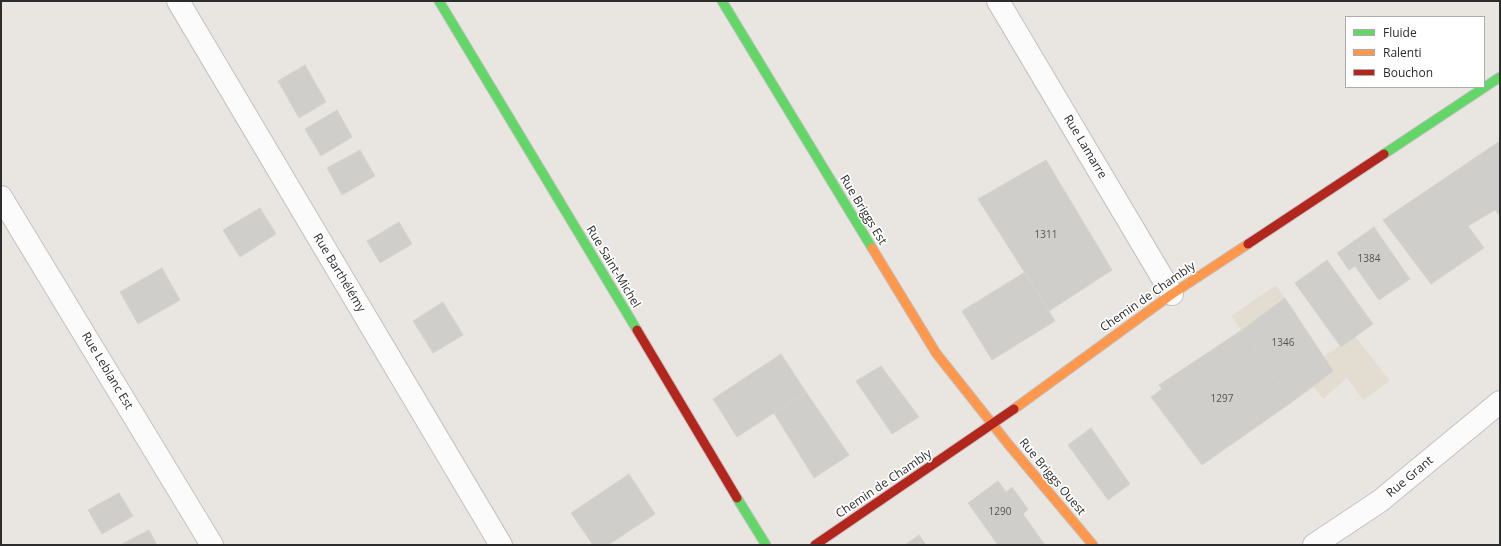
<!DOCTYPE html>
<meta charset="utf-8">
<style>
body{margin:0}
#map{position:relative;width:1501px;height:546px;overflow:hidden;background:#e9e6e2;font-family:"Open Sans",sans-serif}
canvas{display:block}
.frame{position:absolute;inset:0;border:2px solid #2c2c2c;pointer-events:none}
.legend{position:absolute;left:1345px;top:16px;width:140px;height:72px;box-sizing:border-box;background:#fff;border:1px solid #ababab;margin:0;padding:5px 7px;list-style:none;font-size:12px;color:#2c2c2c}
.legend li{display:flex;align-items:center;gap:8px;height:20px}
.legend b{width:20px;border:1px solid #ababab}
</style>
<div id="map">
<canvas width="1501" height="546"></canvas>
<div class="frame"></div>
<ul class="legend">
<li><b style="height:5px;background:#63d668"></b>Fluide</li>
<li><b style="height:5px;background:#ff974d"></b>Ralenti</li>
<li><b style="height:5px;background:#b3261e"></b>Bouchon</li>
</ul>
</div>
<script>
const ctx = document.querySelector('canvas').getContext('2d');
ctx.lineJoin = 'round';
function paint(path, color) { ctx.fillStyle = color; ctx.fill(path, 'evenodd'); }
const shape = rows => new Path2D(rows.map(r => 'M' + r).join(''));
function strokePath(path, color, width, dash) { ctx.strokeStyle = color; ctx.lineWidth = width; ctx.lineCap = dash ? 'butt' : 'round'; ctx.setLineDash(dash || []); ctx.stroke(path); }
function write(font, color, halo, rows, align = 'center') {
  ctx.font = font + ' "Open Sans",sans-serif'; ctx.lineWidth = 3.5; ctx.setLineDash([]); ctx.textBaseline = 'middle'; ctx.strokeStyle = halo; ctx.fillStyle = color; for (const [text, x, y, turn = 0] of rows) {
    ctx.save(); ctx.translate(x, y); ctx.rotate((+turn || 0) * Math.PI / 180); ctx.textAlign = isNaN(turn) ? turn : align; if (halo) ctx.strokeText(text, 0, 0); ctx.fillText(text, 0, 0); ctx.restore();
  }
}
paint(shape([
 [1276,285,1324,356,1355,336,1390,381,1363,400,1347,378,1323,399,1314,387,1292,402,1231,316]
]), '#e3ddd1');
const building = shape([
 [305,65,326,102,299,118,278,81,305,65],
 [337,110,352,137,321,156,305,129,337,110],
 [1500,141,1500,216,1495,210,1468,226,1484,248,1431,284,1383,220,1500,141],
 [360,150,375,176,342,195,327,168,360,150],
 [1046,160,1112,270,1049,311,978,199,1046,160],
 [260,208,276,234,240,257,223,230,260,208],
 [399,222,412,244,380,263,367,241,399,222],
 [1374,227,1410,279,1379,300,1355,266,1349,270,1337,253,1374,227],
 [1327,260,1373,324,1341,347,1295,283,1327,260],
 [162,268,180,300,138,324,120,292,162,268],
 [1025,272,1055,321,992,360,962,311,1025,272],
 [1285,298,1333,371,1292,402,1242,330,1285,298],
 [443,302,463,335,433,353,413,321,443,302],
 [1242,330,1292,402,1202,465,1151,397,1162,389,1159,385,1242,330],
 [781,354,806,392,737,437,713,399,781,354],
 [881,366,919,417,892,434,856,381,881,366],
 [806,392,849,455,814,478,774,413,806,392],
 [1091,428,1130,484,1108,500,1068,445,1091,428],
 [629,474,655,514,608,545,593,545,571,513,629,474],
 [998,481,1006,492,1012,487,1028,509,1023,514,1045,545,998,545,968,503,998,481],
 [119,493,133,516,102,534,88,510,119,493],
 [149,530,157,545,120,545,149,530],
 [919,535,926,545,905,545,919,535]
]);
paint(building, '#d0cecb');
strokePath(building, '#d4d2ce', 1);
const street = shape([
 [178,1,501,545],
 [998,1,1172,294],
 [1,197,212,545],
 [1314,545,1380,501,1500,402]
]);
const fast = shape([
 [439,1,637,330],
 [722,1,872,248],
 [1384,154,1500,77],
 [737,498,766,545]
]);
const slow = shape([
 [872,248,936,353,1009,445,1093,545],
 [1014,409,1172,294,1248,244]
]);
const jam = shape([
 [1248,244,1384,154],
 [637,330,737,498],
 [815,545,1014,409]
]);
strokePath(street, '#c3c2c2', 24);
strokePath(fast, '#c3c2c2', 11);
strokePath(slow, '#c3c2c2', 11);
strokePath(jam, '#c3c2c2', 11);
strokePath(street, '#fcfbfb', 22);
strokePath(fast, '#63d668', 9);
strokePath(slow, '#ff974d', 9);
strokePath(jam, '#b3261e', 9);
write('10px', '#565554', null, [
 ["1311",1046,235],
 ["1384",1369,259],
 ["1346",1283,343],
 ["1297",1222,399],
 ["1290",1000,512]
]);
write('12px', '#2c2c2c', '#fff', [
 ["Rue Lamarre",1085,147,59],
 ["Rue Briggs Est",863,210,59],
 ["Rue Saint-Michel",613,267,59],
 ["Rue Barthélémy",339,273,59],
 ["Chemin de Chambly",1148,297,-35],
 ["Rue Leblanc Est",107,371,59],
 ["Rue Briggs Ouest",1052,477,50],
 ["Rue Grant",1410,477,-40],
 ["Chemin de Chambly",884,484,-34]
]);
</script>
